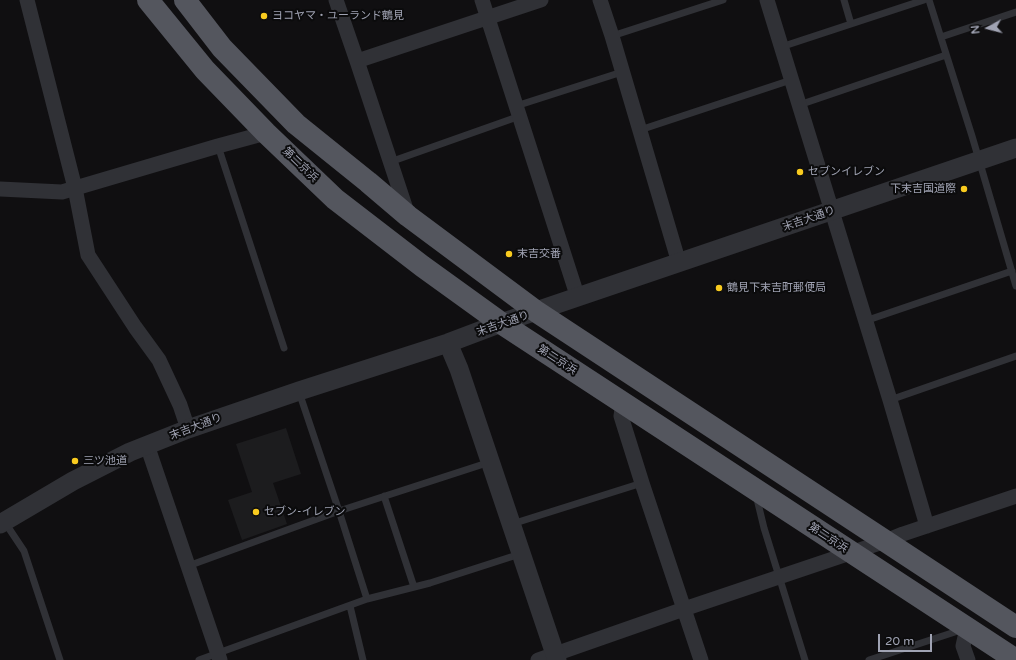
<!DOCTYPE html>
<meta charset="utf-8">
<style>
body{margin:0}
#map{position:relative;width:1016px;height:660px;overflow:hidden;background:#100f11;font-family:"Varela Round",sans-serif}
canvas{display:block}
.north{position:absolute;left:968px;top:8px;width:40px;height:40px;-webkit-text-stroke:3px #0b0b0c;paint-order:stroke;rotate:263deg;font-size:11px;font-weight:700;line-height:16px;text-align:center;color:#a0a3b3}
.north::after{content:'';display:block;margin:auto;width:14px;height:18px;background:#a0a3b3;clip-path:polygon(50% 0,100% 100%,50% 72%,0 100%)}
.scale{position:absolute;left:878px;top:634px;width:54px;height:18px;box-sizing:border-box;border:2px solid #a0a3b3;border-top:0;padding-left:5px;font-size:12px;line-height:14px;white-space:nowrap;color:#a0a3b3;-webkit-text-stroke:3px #0b0b0c;paint-order:stroke}
</style>
<div id="map">
<canvas width="1016" height="660"></canvas>
<div class="north">N</div>
<div class="scale">20 m</div>
</div>
<script>
const ctx = document.querySelector('canvas').getContext('2d');
ctx.lineJoin = 'round';
function paint(path, color) { ctx.fillStyle = color; ctx.fill(path, 'evenodd'); }
const shape = rows => new Path2D(rows.map(r => 'M' + r).join(''));
function strokePath(path, color, width, dash) { ctx.strokeStyle = color; ctx.lineWidth = width; ctx.lineCap = dash ? 'butt' : 'round'; ctx.setLineDash(dash || []); ctx.stroke(path); }
function write(font, color, halo, rows, align = 'center') {
  ctx.font = font + ' "Varela Round","Noto Sans JP",sans-serif'; ctx.lineWidth = 4; ctx.setLineDash([]); ctx.textBaseline = 'middle'; ctx.strokeStyle = halo; ctx.fillStyle = color; for (const [text, x, y, turn = 0] of rows) {
    ctx.save(); ctx.translate(x, y); ctx.rotate((+turn || 0) * Math.PI / 180); ctx.textAlign = isNaN(turn) ? turn : align; if (halo) ctx.strokeText(text, 0, 0); ctx.fillText(text, 0, 0); ctx.restore();
  }
}
paint(shape([
 [286,428,301,474,273,483,287,524,242,540,228,500,252,492,236,444]
]), '#1c1c1e');
strokePath(shape([
 [844,0,851,24],
 [929,0,972,136,1016,286],
 [612,36,723,0],
 [941,37,1016,12],
 [781,47,924,0],
 [799,105,946,55],
 [516,106,622,72],
 [640,130,791,80],
 [218,146,284,348],
 [390,162,520,116],
 [865,321,1012,271],
 [299,392,339,511,367,599],
 [890,400,1016,356],
 [756,495,764,528,805,660],
 [384,496,414,587],
 [4,521,24,551,60,660],
 [512,524,642,483],
 [188,566,339,511,490,462],
 [350,606,363,660],
 [199,660,367,599,430,583,520,554],
 [869,660,961,630]
]), '#303136', 7);
strokePath(shape([
 [27,0,75,188,88,255,135,327,159,360,180,405,188,429],
 [336,0,357,61,408,215],
 [482,0,578,298],
 [600,0,612,36,679,263],
 [767,0,890,400,927,526],
 [357,61,541,0],
 [0,189,62,192,218,146,266,133],
 [623,403,621,416,642,483,701,660],
 [147,445,220,660],
 [967,628,963,646,968,660],
 [538,660,684,609,886,541,903,534,1016,496]
]), '#303136', 15);
strokePath(shape([
 [448,343,459,369,557,660],
 [0,524,73,481,130,452,188,429,299,391,448,343,501,323,1016,148]
]), '#303136', 19);
strokePath(shape([
 [148,0,205,70,266,133,335,199,422,266,501,323,1016,660],
 [185,0,222,48,296,124,368,182,408,216,537,312,1016,627]
]), '#54565e', 22);
for (const [x, y, r, color] of [
 [264,16,4,"#f9cb1f"],
 [800,172,4,"#f9cb1f"],
 [964,189,4,"#f9cb1f"],
 [509,254,4,"#f9cb1f"],
 [719,288,4,"#f9cb1f"],
 [75,461,4,"#f9cb1f"],
 [256,512,4,"#f9cb1f"]
]) { const dot = new Path2D(); dot.arc(x, y, r, 0, 2 * Math.PI); ctx.fillStyle = color; ctx.fill(dot); strokePath(dot, '#0b0b0c', 1.5); }
write('11px', '#a0a3b3', '#0b0b0c', [
 ["ヨコヤマ・ユーランド鶴見",272,16],
 ["セブンイレブン",808,172],
 ["下末吉国道際",956,189,"right"],
 ["末吉交番",517,254],
 ["鶴見下末吉町郵便局",727,288],
 ["三ツ池道",83,461],
 ["セブン-イレブン",264,512]
], 'left');
write('11px', '#a0a3b3', '#0b0b0c', [
 ["第二京浜",300,165,44],
 ["末吉大通り",809,219,-19],
 ["末吉大通り",503,324,-19],
 ["第二京浜",557,360,33],
 ["末吉大通り",196,427,-21],
 ["第二京浜",828,538,33]
]);
</script>
